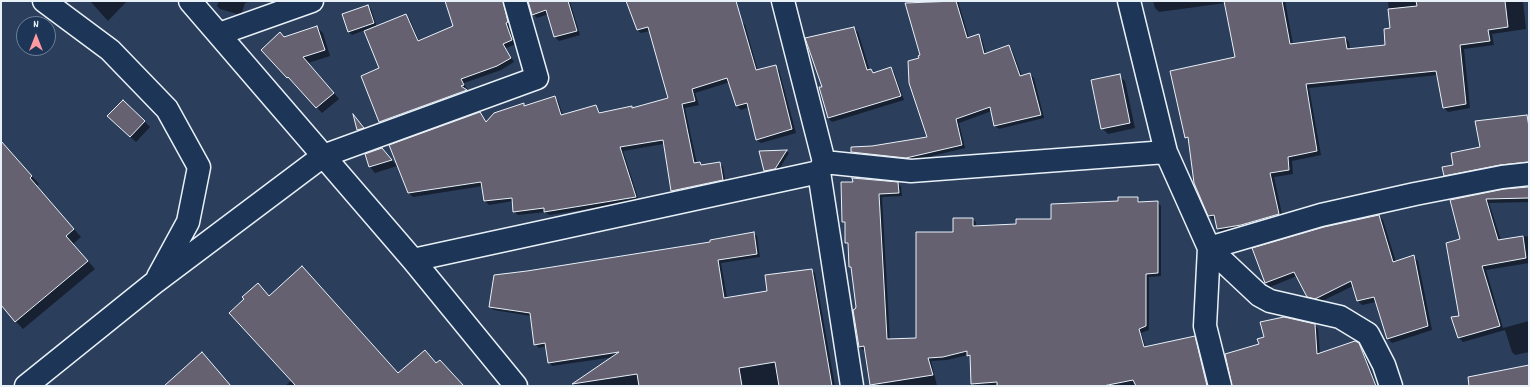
<!DOCTYPE html>
<style>
body{margin:0}
#map{position:relative;width:1530px;height:387px;overflow:hidden;background:#2b3e5c;font-family:Dekko,sans-serif}
canvas{display:block}
.frame{position:absolute;inset:0;border:2px solid #e8f1f8;pointer-events:none}
.north{position:absolute;left:16px;top:16px;width:40px;height:40px;box-sizing:border-box;background:#1d3557;border:1px solid #6e8097;border-radius:50%;rotate:0deg;font-size:11px;font-weight:700;line-height:16px;text-align:center;color:#e8f1f8}
.north::after{content:'';display:block;margin:auto;width:14px;height:18px;background:#ff9aa2;clip-path:polygon(50% 0,100% 100%,50% 72%,0 100%)}
</style>
<div id="map">
<canvas width="1530" height="387"></canvas>
<div class="frame"></div>
<div class="north">N</div>
</div>
<script>
const ctx = document.querySelector('canvas').getContext('2d');
ctx.lineJoin = 'round';
function paint(path, color) { ctx.fillStyle = color; ctx.fill(path, 'evenodd'); }
const shape = rows => new Path2D(rows.map(r => 'M' + r).join(''));
function strokePath(path, color, width, dash) { ctx.strokeStyle = color; ctx.lineWidth = width; ctx.lineCap = dash ? 'butt' : 'round'; ctx.setLineDash(dash || []); ctx.stroke(path); }
paint(shape([
 [90,1,127,1,108,21],
 [219,1,251,1,245,3,241,15,220,9,217,6],
 [446,1,503,1,507,4,512,26,509,27,516,44,506,48,514,62,501,70,464,83,467,89,465,90,470,95,384,126,380,122,362,76,381,69,365,30,352,35,349,32,343,15,368,6,371,9,377,27,406,16,410,20,419,41,454,27],
 [528,1,573,1,570,2,580,35,559,41,555,37,548,14,537,18,533,14],
 [627,1,722,1,745,25,758,71,775,67,779,70,796,133,761,143,757,140,749,107,741,110,737,106,730,82,695,93,699,105,685,108,697,164,700,163,703,166,719,163,723,167,726,184,676,195,672,191,664,144,623,151,639,201,549,215,545,212,518,215,514,211,513,201,489,205,485,201,483,186,413,197,409,193,390,146,480,113,487,123,523,104,525,107,554,97,558,101,563,115,596,106,601,114,631,107,633,108,670,98,650,31,641,33,637,30],
 [925,1,958,1,969,38,978,35,982,39,986,54,1009,46,1012,50,1022,76,1030,74,1034,78,1044,118,999,129,995,126,992,111,959,123,965,148,911,161,856,156,852,152,928,138,920,58,922,56],
 [1153,1,1285,1,1293,44,1345,38,1349,42,1350,49,1386,46,1391,29,1388,1,1523,1,1526,29,1492,34,1494,45,1464,49,1470,108,1448,112,1444,108,1438,75,1309,88,1321,155,1292,161,1293,174,1274,177,1283,219,1222,233,1218,229,1216,219,1214,220,1209,215,1190,141,1186,137,1236,57,1225,3,1159,12,1155,8],
 [317,27,323,33,330,56,308,63,339,99,322,113,294,82,288,77,284,39],
 [854,29,858,32,870,71,874,73,891,68,894,72,904,100,832,122,828,118,823,87],
 [1119,76,1125,81,1135,128,1108,134,1102,128],
 [1527,116,1529,118,1529,167,1449,179,1445,175,1454,166],
 [144,121,150,127,136,142,114,122],
 [358,122,369,134,364,135,358,130],
 [786,151,789,153,778,171,768,174,765,171],
 [366,155,387,155,397,166,375,173,370,167],
 [1,156,15,157,39,184,36,186,81,237,73,244,95,269,23,329,1,306],
 [842,183,898,183,901,187,902,196,882,197,890,340,917,339,954,233,973,219,976,222,976,227,1017,225,1052,220,1138,198,1141,203,1157,202,1161,206,1161,276,1149,277,1149,330,1141,333,1146,348,1194,337,1198,340,1209,386,972,386,971,358,968,355,947,360,931,361,937,386,871,386,865,349,863,350,860,347,853,269,850,266,849,245,846,243,846,224,843,222],
 [1529,186,1529,202,1489,203,1501,240,1529,236,1529,263,1486,270,1503,328,1529,321,1529,352,1515,355,1512,352,1505,330,1463,342,1459,338,1452,318,1460,317,1461,240,1451,201],
 [1379,216,1383,220,1396,262,1414,257,1418,261,1432,330,1392,343,1388,339,1376,302,1362,305,1358,301,1353,286,1320,302,1313,301,1308,296,1297,276,1270,287,1265,282],
 [753,233,757,236,760,257,721,263,727,298,768,292,811,270,815,273,835,386,576,386,574,384,614,357,552,366,549,362,546,346,539,348,535,344,531,316,494,310,490,307,527,272,711,243],
 [269,297,398,374,437,364,462,386,285,386,292,380],
 [1315,325,1318,329,1320,354,1358,344,1362,347,1377,386,1232,386,1260,344]
]), '#0007');
const building = shape([
 [445,1,503,1,508,22,506,23,512,40,503,44,511,58,497,66,461,79,464,85,461,86,467,90,379,122,361,76,379,68,364,31,406,14,418,41,453,26,445,1],
 [528,1,568,1,577,31,554,37,546,10,532,15,528,1],
 [626,1,736,1,756,70,776,65,792,129,756,140,747,103,736,106,727,78,692,89,695,101,682,104,694,163,700,162,701,165,720,162,723,180,671,191,663,140,620,147,636,197,544,212,544,208,513,212,512,198,484,201,481,182,408,193,389,145,480,112,486,122,494,113,524,103,524,106,555,96,561,115,596,105,599,113,632,106,632,108,668,98,648,27,637,30,626,1],
 [956,1,967,38,979,34,984,54,1009,45,1020,76,1030,73,1041,115,994,126,990,107,956,119,962,145,906,158,851,152,851,147,872,146,927,137,909,83,908,61,919,58,918,56,920,55,905,3,956,1],
 [1224,1,1282,1,1290,44,1345,37,1347,49,1385,45,1384,29,1390,28,1388,9,1417,6,1416,1,1505,1,1508,27,1488,30,1490,41,1460,45,1466,104,1443,108,1436,71,1306,84,1317,151,1288,157,1289,170,1270,173,1279,214,1241,225,1217,229,1214,215,1208,216,1194,183,1188,137,1185,138,1170,71,1235,57,1224,1],
 [368,5,374,23,348,32,342,14,368,5],
 [317,26,325,50,303,57,334,93,316,108,288,77,287,78,261,50,280,32,284,37,317,26],
 [854,27,867,70,871,69,873,73,891,67,901,96,828,118,819,87,822,87,805,38,854,27],
 [1120,74,1130,123,1101,129,1091,80,1120,74],
 [123,100,145,121,130,137,107,116,123,100],
 [353,114,364,128,357,130,353,114],
 [1527,115,1529,127,1529,162,1500,165,1444,176,1442,167,1453,165,1451,153,1480,147,1475,121,1527,115],
 [1,141,32,176,30,178,74,229,66,236,88,261,15,322,1,305,1,141],
 [382,148,392,160,369,167,365,154,382,148],
 [787,150,775,169,764,171,759,151,787,150],
 [852,178,898,182,899,193,879,194,887,339,916,338,916,232,953,232,953,218,973,218,973,226,1016,224,1016,219,1051,219,1051,204,1118,201,1118,197,1138,197,1138,202,1158,201,1158,273,1146,274,1146,326,1139,329,1144,347,1195,336,1207,386,1136,386,1133,380,1103,386,997,386,997,382,971,384,970,355,967,356,967,351,943,357,928,358,933,375,870,385,864,346,859,347,853,310,855,309,856,307,851,267,849,267,848,243,845,243,845,222,842,222,841,182,853,182,852,178],
 [1529,187,1529,198,1486,199,1498,240,1523,236,1526,258,1482,266,1500,326,1458,338,1451,317,1459,316,1446,243,1460,239,1450,200,1504,189,1529,187],
 [1379,215,1393,262,1414,255,1428,326,1387,339,1374,297,1357,301,1351,281,1315,299,1307,297,1294,272,1265,283,1252,248,1324,227,1379,215],
 [754,232,757,254,718,260,724,298,767,291,765,275,812,269,832,386,779,386,775,362,739,368,742,386,639,386,637,374,572,384,619,352,548,363,545,343,534,345,530,313,489,307,494,275,527,271,710,242,710,240,754,232],
 [302,266,398,373,425,350,436,363,440,360,464,386,296,386,229,313,244,299,242,297,258,283,269,296,302,266],
 [1284,317,1315,324,1317,354,1355,341,1359,343,1376,386,1232,386,1225,354,1259,344,1257,339,1264,337,1260,322,1284,317],
 [202,352,231,386,164,386,202,352],
 [1529,365,1529,386,1469,386,1468,377,1529,365]
]);
paint(building, '#656171');
strokePath(building, '#e8f1f8', 1);
const street = shape([
 [44,1,110,50,167,109,199,167,188,222,158,277],
 [190,1,413,260,516,386],
 [783,1,824,162,819,172,852,386],
 [1129,1,1166,152,1209,248,1259,295,1270,301,1340,317,1368,334,1384,365,1391,386],
 [219,34,312,1],
 [824,162,911,171,1166,152],
 [413,260,819,172],
 [26,386,154,283,323,156,537,78,515,1],
 [1220,386,1205,326,1209,248,1321,215,1415,194,1502,177,1529,174]
]);
strokePath(street, '#e8f1f8', 25);
strokePath(street, '#1d3557', 22);
</script>
